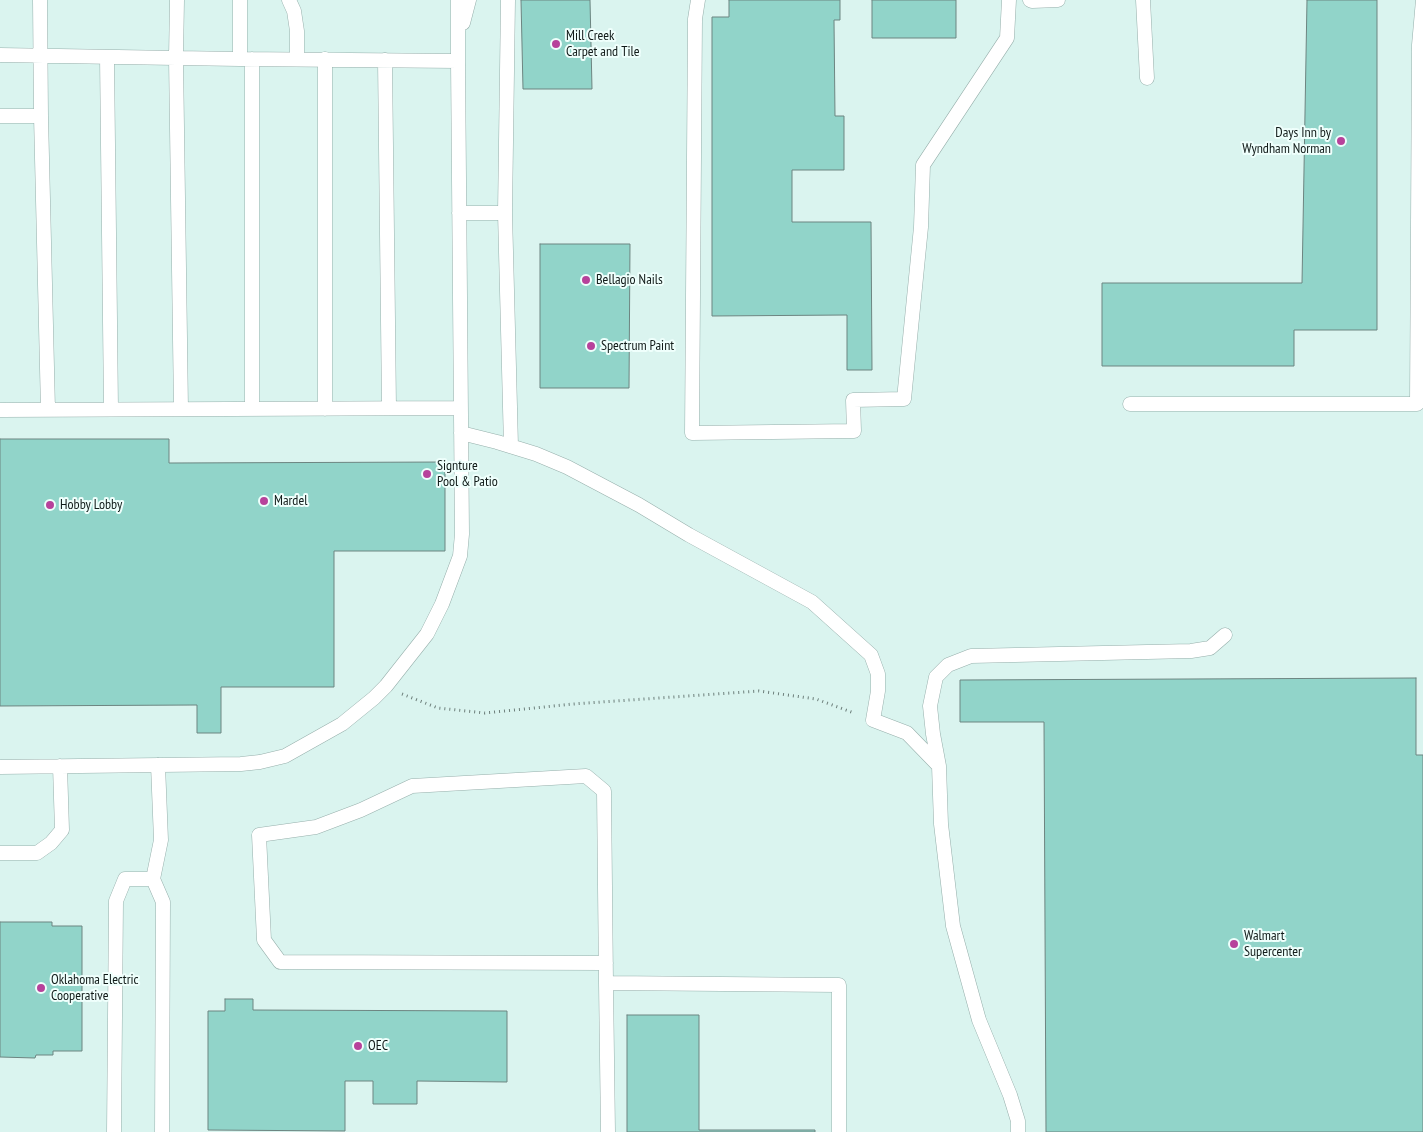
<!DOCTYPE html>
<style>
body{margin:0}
canvas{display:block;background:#daf4ef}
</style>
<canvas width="1423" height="1132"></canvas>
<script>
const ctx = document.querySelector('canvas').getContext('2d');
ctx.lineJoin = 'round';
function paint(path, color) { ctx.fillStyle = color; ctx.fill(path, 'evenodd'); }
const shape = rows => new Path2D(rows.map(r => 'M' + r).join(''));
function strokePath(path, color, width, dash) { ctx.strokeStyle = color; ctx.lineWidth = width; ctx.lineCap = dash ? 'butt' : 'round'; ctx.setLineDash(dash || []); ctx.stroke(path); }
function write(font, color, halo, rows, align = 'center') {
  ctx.font = font + ' "PT Sans Narrow",sans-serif'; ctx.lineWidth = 4; ctx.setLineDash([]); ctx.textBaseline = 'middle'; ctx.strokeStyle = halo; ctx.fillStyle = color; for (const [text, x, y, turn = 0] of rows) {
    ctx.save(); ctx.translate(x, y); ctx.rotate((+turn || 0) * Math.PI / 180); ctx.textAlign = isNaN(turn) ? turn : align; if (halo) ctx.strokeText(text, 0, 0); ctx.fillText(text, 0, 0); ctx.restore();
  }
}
const building = shape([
 [521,0,590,0,592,89,523,89,521,0],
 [729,0,840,0,840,20,834,20,835,116,844,116,844,170,792,170,792,222,871,222,872,370,847,370,847,315,712,316,712,17,729,17,729,0],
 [872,0,956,0,956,38,872,38,872,0],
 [1307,0,1377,0,1377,330,1294,330,1294,366,1102,366,1102,283,1302,283,1307,0],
 [540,244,630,244,629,388,540,388,540,244],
 [0,439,169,439,169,463,445,462,445,551,334,551,334,687,221,687,221,733,197,733,197,705,0,706,0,439],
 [1416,678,1416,755,1423,755,1423,1132,1046,1132,1044,722,960,722,960,680,1416,678],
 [0,922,52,922,52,926,82,926,82,1051,53,1051,53,1055,36,1055,35,1058,0,1057,0,922],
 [225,999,253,999,253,1010,507,1011,507,1082,417,1081,417,1104,373,1104,373,1081,345,1081,345,1131,208,1130,208,1011,225,1011,225,999],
 [627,1015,699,1015,699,1130,815,1130,815,1132,627,1132,627,1015]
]);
paint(building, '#91d4c9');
strokePath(building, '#6d8581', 1);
const service = shape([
 [289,0,294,11,297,31,297,59],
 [458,0,458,61],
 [508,0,505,213,511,446],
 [698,0,695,19,692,433,854,431,853,400,904,399,921,227,923,165,1007,38,1009,0],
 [1030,0,1032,1,1058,0],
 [1143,0,1147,78],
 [463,23,469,0],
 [0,55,176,58,177,0],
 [107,57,111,409],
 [252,59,252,409],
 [325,59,325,409],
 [385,60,389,408],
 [0,116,41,116,40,0],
 [41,116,48,410],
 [459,213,505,213],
 [1130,404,1417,404,1419,45,1423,0],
 [181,409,176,58,240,59],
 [0,410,461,408],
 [461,433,497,442,536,454,567,467,639,505,689,535,812,602,871,655,878,674,878,691,873,720,907,733,939,766],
 [0,767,241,764,260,762,285,756,342,724,374,698,386,686,427,634,442,604,460,556,462,534,458,61,240,59,240,0],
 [0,853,37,853,51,843,62,830,60,766],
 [153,879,161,840,158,765],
 [606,963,280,962,264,940,259,835,316,827,361,810,412,786,586,776,604,791,606,983,839,985,839,1132],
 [606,983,608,1132],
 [114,1132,116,901,125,879,153,879,163,902,162,1132],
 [1018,1132,1018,1121,1010,1095,979,1020,953,926,941,824,939,766,933,734,930,706,936,677,948,665,971,656,1191,651,1210,648,1225,635]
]);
strokePath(service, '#96afab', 15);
strokePath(shape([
 [402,694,438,708,485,713,573,704,759,691,816,699,854,713]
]), '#6c7e7a', 3, [1, 4]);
strokePath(service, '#fff', 14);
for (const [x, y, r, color] of [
 [556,44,5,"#b7429b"],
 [1341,141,5,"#b7429b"],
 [586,280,5,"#b7429b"],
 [591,346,5,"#b7429b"],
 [427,474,5,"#b7429b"],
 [264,501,5,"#b7429b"],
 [50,505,5,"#b7429b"],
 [1234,944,5,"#b7429b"],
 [41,988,5,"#b7429b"],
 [358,1046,5,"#b7429b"]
]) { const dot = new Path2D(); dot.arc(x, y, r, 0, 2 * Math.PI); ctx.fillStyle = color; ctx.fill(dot); strokePath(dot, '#effffc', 2); }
write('14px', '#101a18', '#effffc', [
 ["Mill Creek",566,36],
 ["Carpet and Tile",566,52],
 ["Days Inn by",1331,133,"right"],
 ["Wyndham Norman",1331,149,"right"],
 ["Bellagio Nails",596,280],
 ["Spectrum Paint",601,346],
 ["Signture",437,466],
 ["Pool & Patio",437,482],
 ["Mardel",274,501],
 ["Hobby Lobby",60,505],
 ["Walmart",1244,936],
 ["Supercenter",1244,952],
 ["Oklahoma Electric",51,980],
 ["Cooperative",51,996],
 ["OEC",368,1046]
], 'left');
</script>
